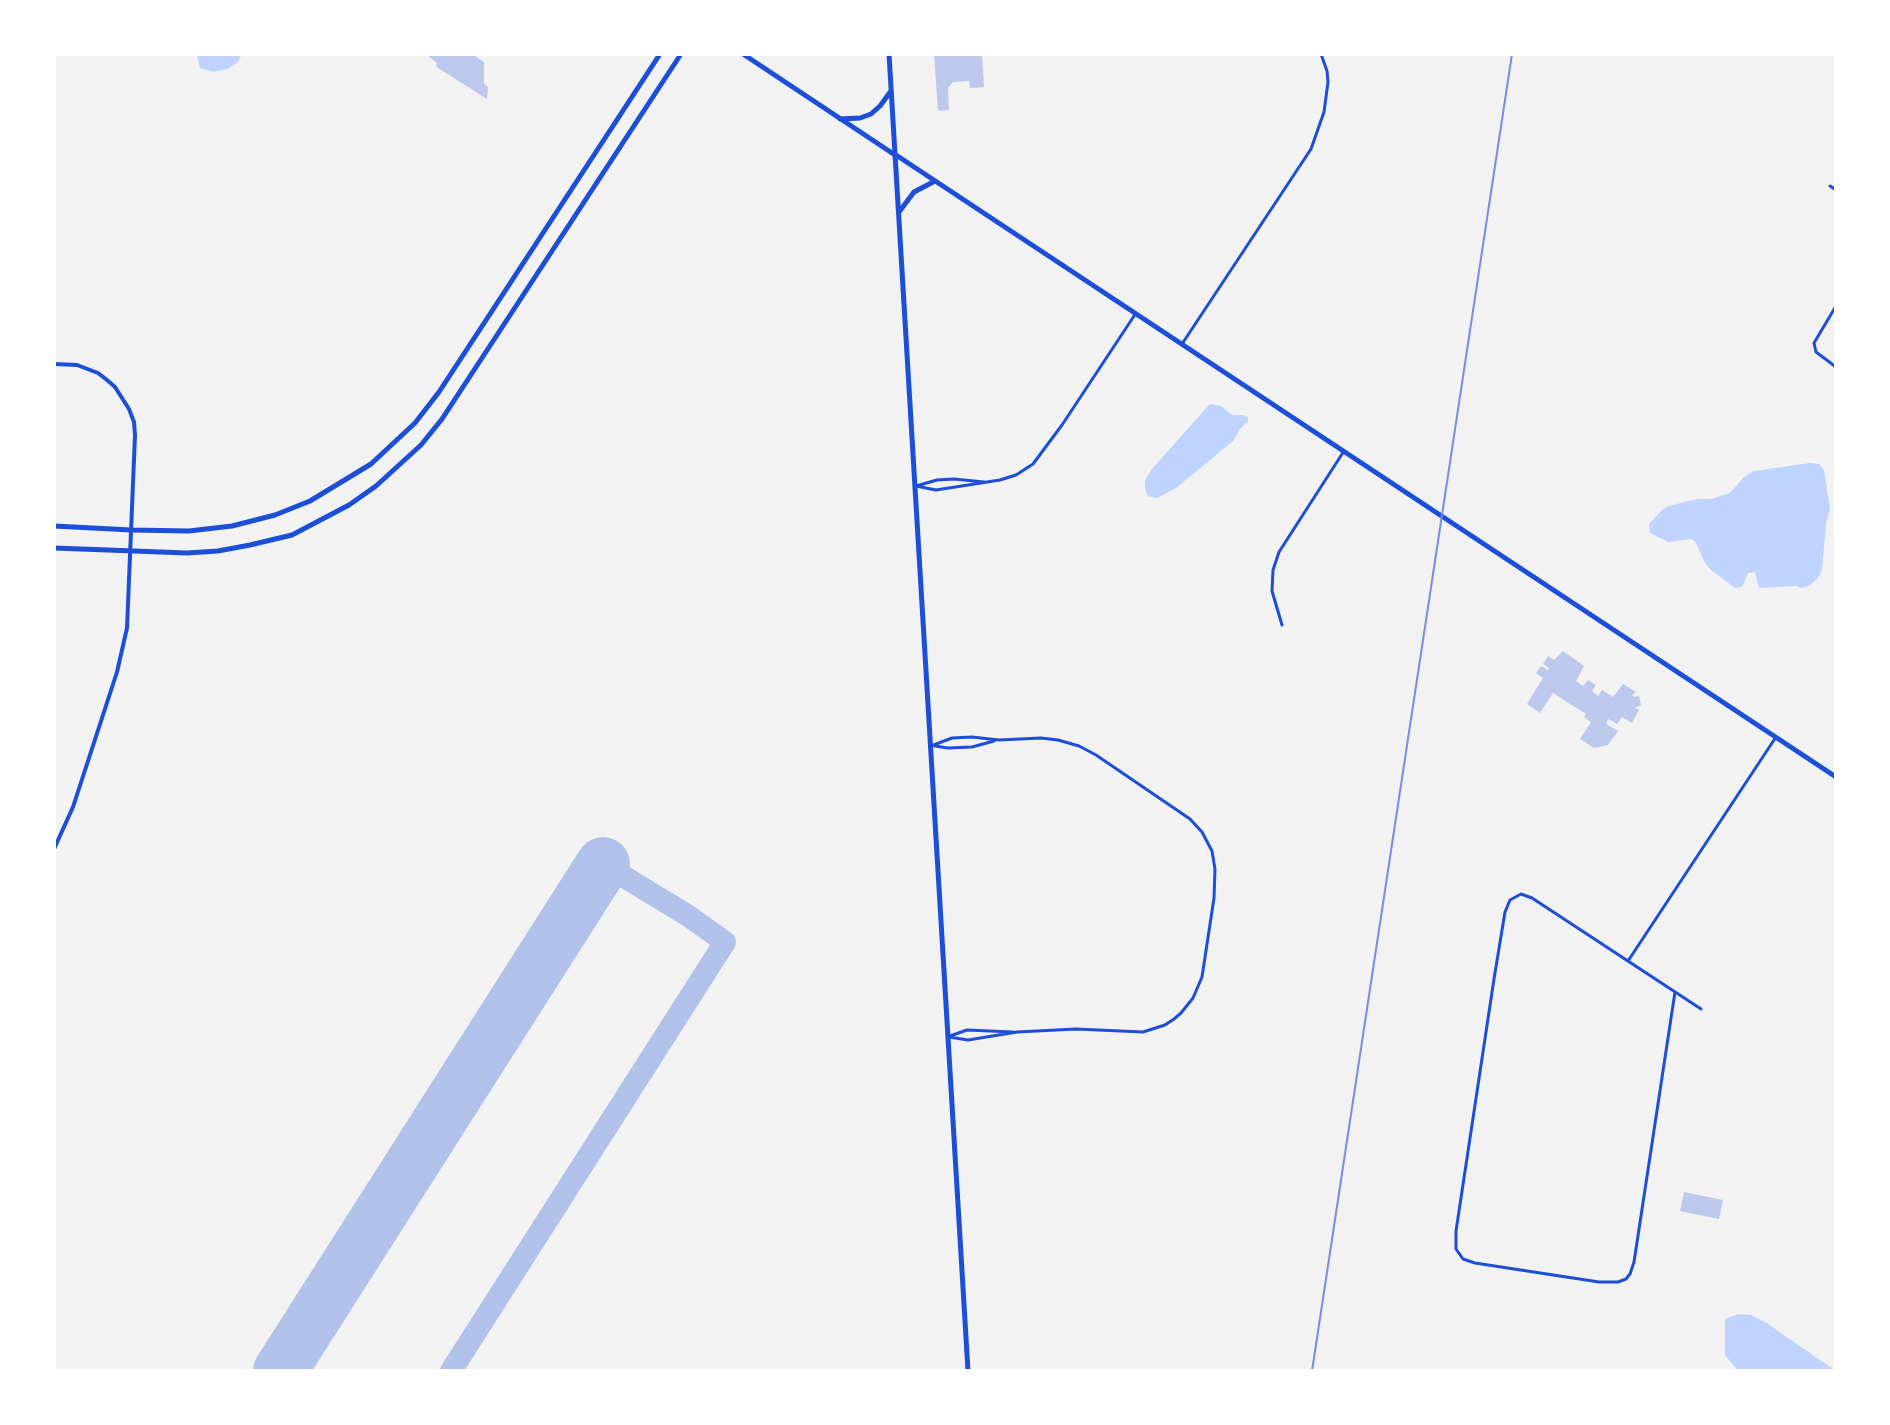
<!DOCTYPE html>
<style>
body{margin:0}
#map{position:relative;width:1890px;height:1425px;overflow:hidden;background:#f2f2f2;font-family:"Alegreya Sans",sans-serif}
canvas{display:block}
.frame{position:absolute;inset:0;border:56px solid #fff;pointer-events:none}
</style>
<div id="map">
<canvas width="1890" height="1425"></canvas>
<div class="frame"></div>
</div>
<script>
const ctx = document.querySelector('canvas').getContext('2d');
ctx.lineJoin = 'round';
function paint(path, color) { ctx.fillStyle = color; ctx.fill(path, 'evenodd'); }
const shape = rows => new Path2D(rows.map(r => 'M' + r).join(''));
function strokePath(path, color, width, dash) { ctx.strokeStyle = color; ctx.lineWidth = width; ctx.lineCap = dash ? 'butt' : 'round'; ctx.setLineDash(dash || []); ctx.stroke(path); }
paint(shape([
 [197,54,242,54,237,63,227,69,214,72,200,68],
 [1210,404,1221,406,1232,415,1242,415,1248,417,1248,421,1240,429,1233,441,1176,488,1157,498,1148,496,1145,489,1145,480,1151,470],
 [1810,463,1819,464,1824,470,1830,509,1826,523,1822,571,1817,579,1809,586,1800,588,1797,586,1759,588,1755,572,1748,573,1742,587,1735,588,1711,570,1705,563,1695,541,1691,539,1668,542,1650,533,1649,524,1662,510,1669,506,1697,499,1711,499,1730,493,1744,477,1754,471],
 [1738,1314,1751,1315,1765,1322,1836,1371,1738,1371,1725,1355,1725,1319]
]), '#bfd3fe');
strokePath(shape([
 [451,1371,725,942,687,915,603,864]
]), '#b2c1ea', 22);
strokePath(shape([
 [280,1371,603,864]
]), '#b2c1ea', 54);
paint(shape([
 [429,54,472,54,484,62,484,84,488,87,487,99,438,68,436,65,437,63,428,56],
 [934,54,982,54,984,87,970,88,969,81,953,82,948,88,949,110,938,111],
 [1563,651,1584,666,1576,681,1583,686,1588,680,1596,685,1592,691,1598,696,1602,690,1613,697,1623,684,1636,692,1632,695,1634,697,1639,696,1641,705,1635,708,1639,710,1632,723,1622,717,1617,724,1608,719,1606,724,1618,731,1608,745,1594,748,1580,739,1591,722,1584,717,1586,714,1553,693,1540,713,1527,704,1543,678,1536,673,1541,666,1548,670,1549,668,1543,664,1548,656,1554,660],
 [1684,1192,1723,1200,1719,1219,1680,1211]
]), '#bdc9ec');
strokePath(shape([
 [1830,186,1836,190],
 [1836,306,1814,343,1816,352,1836,367],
 [1182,344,1311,149,1324,112,1328,82,1327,71,1321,54],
 [916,486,936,490,1000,480,1016,475,1033,464,1062,425,1136,313],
 [916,486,937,480,954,479,984,482],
 [1282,625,1272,591,1273,570,1279,552,1344,451],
 [931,746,952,738,972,737,999,740,1041,738,1058,740,1079,746,1096,755,1190,819,1202,832,1212,851,1215,869,1214,898,1202,977,1193,998,1181,1013,1174,1019,1165,1025,1143,1032,1076,1029,1017,1032,968,1040,949,1037],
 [935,746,948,748,972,747,994,741],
 [1628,961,1776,737],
 [1675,992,1634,1262,1630,1274,1626,1279,1618,1282,1599,1282,1475,1263,1463,1259,1456,1249,1456,1231,1494,979,1505,912,1510,900,1521,894,1532,898,1701,1009],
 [950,1036,967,1030,1013,1032]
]), '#1d4ed8', 3);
strokePath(shape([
 [54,364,77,365,98,373,107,380,115,387,129,409,134,422,135,435,127,628,117,672,73,807,54,849]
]), '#1d4ed8', 4);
strokePath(shape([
 [743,54,895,155],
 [54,526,131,530,189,531,232,526,275,515,310,501,371,464,415,423,439,392,660,54],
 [54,548,187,553,218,551,250,545,292,535,349,505,376,486,421,445,442,419,681,54]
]), '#1d4ed8', 5);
strokePath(shape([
 [889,54,968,1371],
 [840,119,860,118,871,114,880,106,891,91],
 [896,155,1836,777],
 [899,212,914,192,935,181]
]), '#1d4ed8', 5);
strokePath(shape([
 [1312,1371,1512,54]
]), '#7290e2', 2);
</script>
